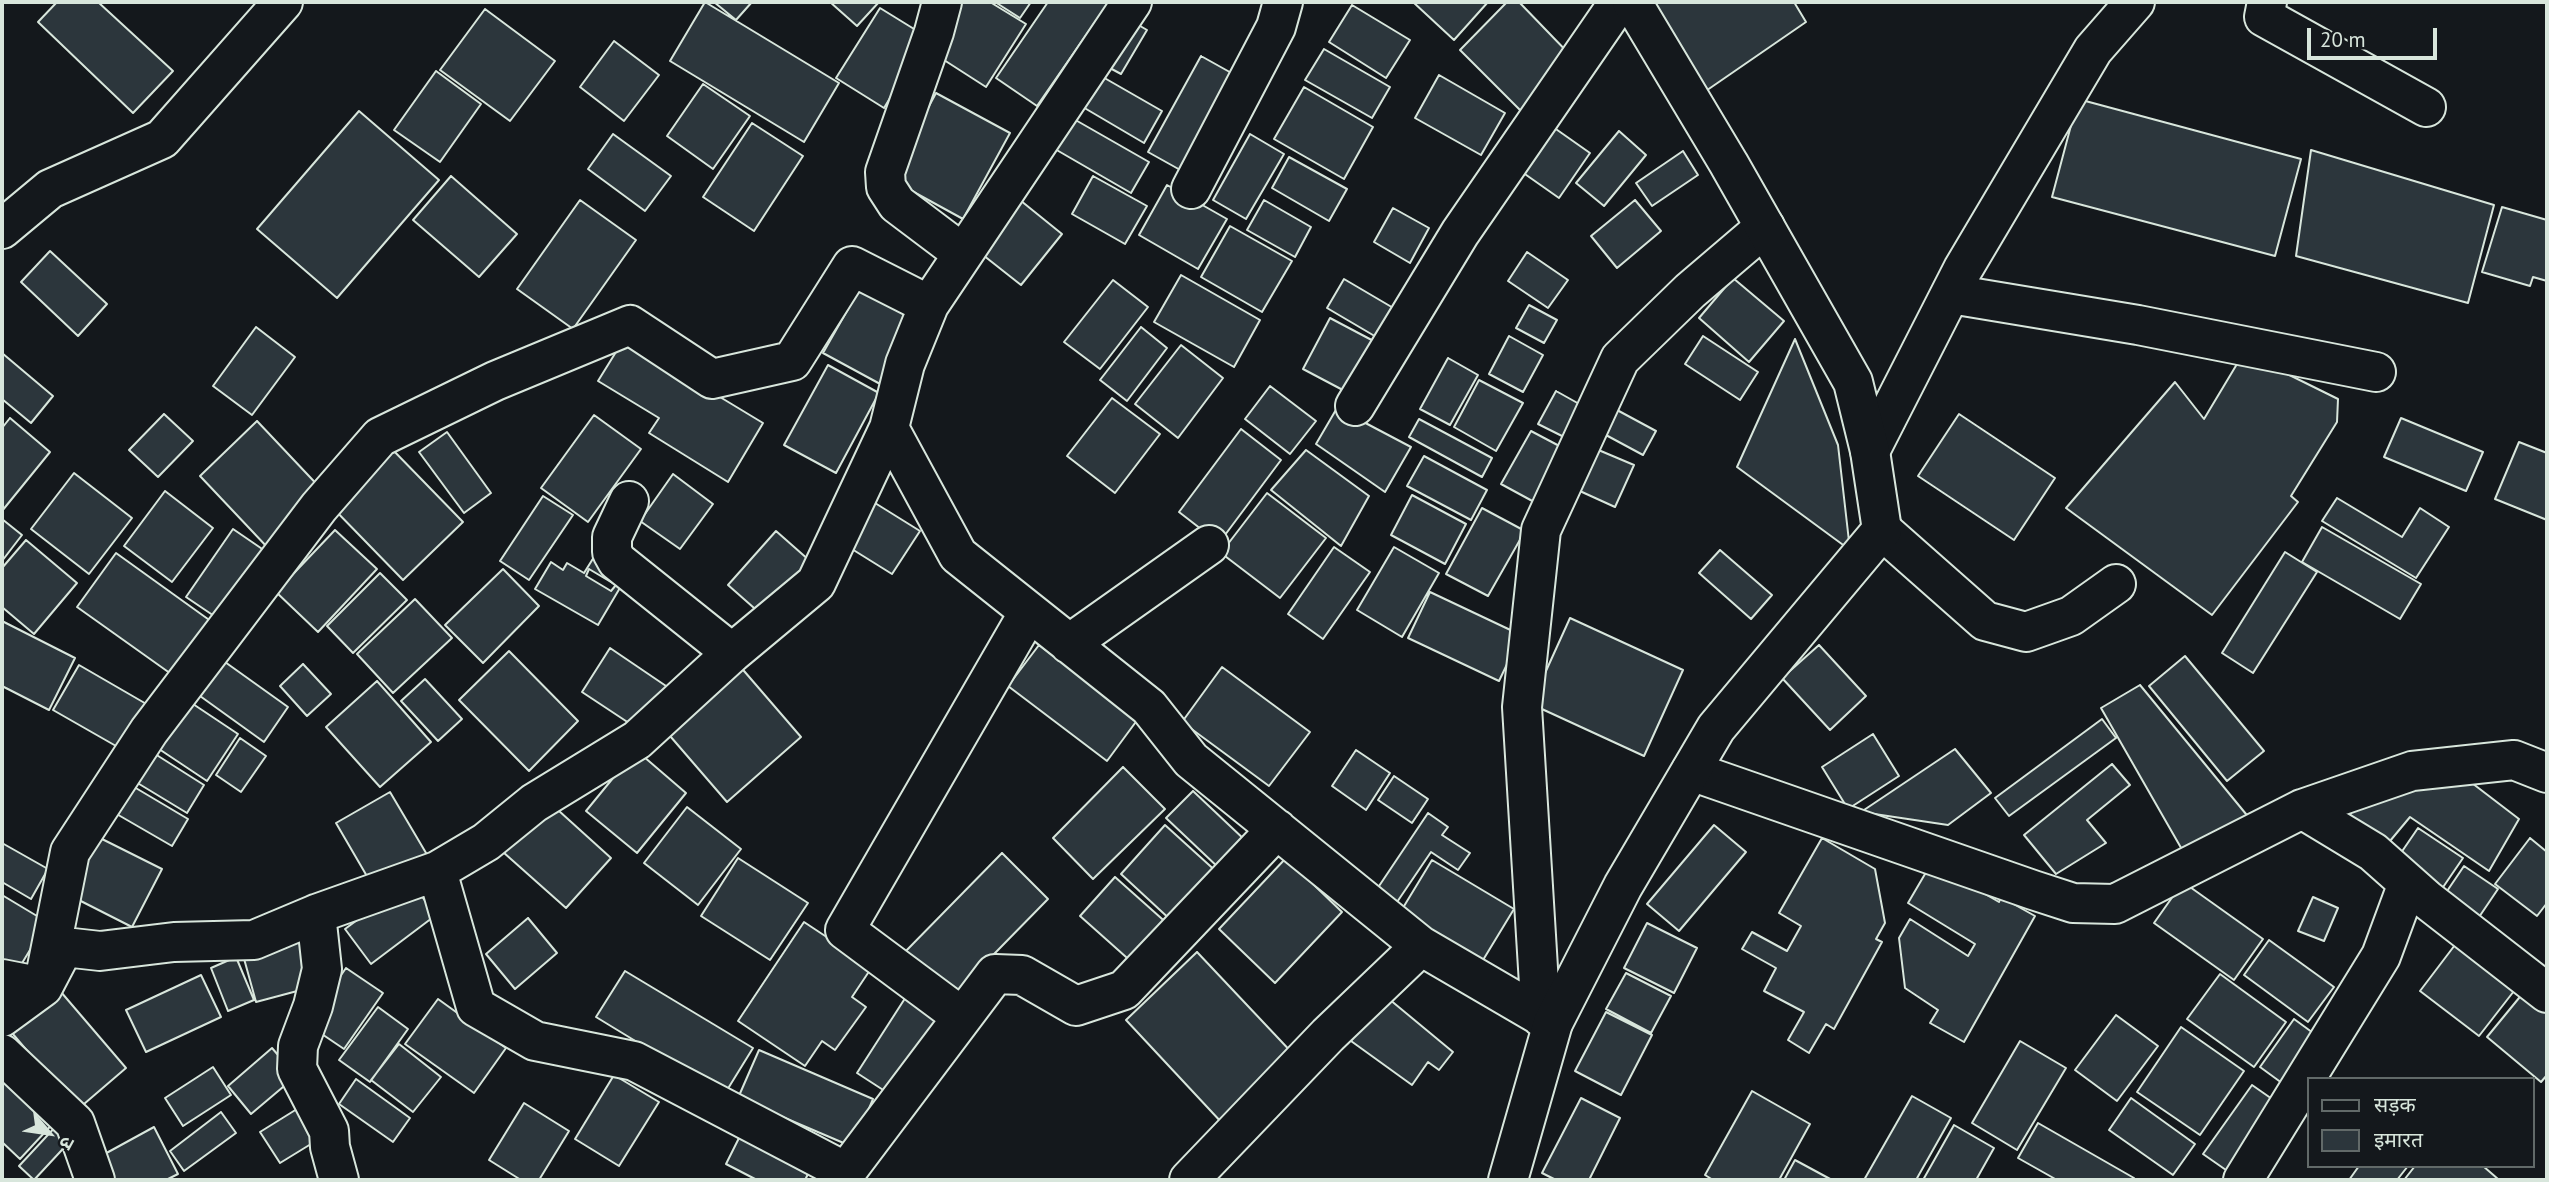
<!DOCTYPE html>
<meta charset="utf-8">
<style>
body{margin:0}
#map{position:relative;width:2549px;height:1182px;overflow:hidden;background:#14181c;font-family:"PT Sans","Noto Sans Devanagari",sans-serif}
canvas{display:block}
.frame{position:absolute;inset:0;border:4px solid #d8e6dc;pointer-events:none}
.legend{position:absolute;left:2307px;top:1077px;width:228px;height:91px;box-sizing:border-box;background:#14181c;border:2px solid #626a69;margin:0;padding:9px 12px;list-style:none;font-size:21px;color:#d8e6dc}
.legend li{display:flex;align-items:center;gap:14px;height:35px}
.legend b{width:35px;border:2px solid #626a69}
.north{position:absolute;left:14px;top:1098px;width:70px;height:70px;-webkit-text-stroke:5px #14181c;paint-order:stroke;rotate:119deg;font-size:19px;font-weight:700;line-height:28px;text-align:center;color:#d8e6dc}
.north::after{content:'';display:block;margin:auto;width:24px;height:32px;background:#d8e6dc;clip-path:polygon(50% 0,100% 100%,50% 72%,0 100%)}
.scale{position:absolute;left:2307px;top:28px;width:130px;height:32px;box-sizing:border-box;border:4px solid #d8e6dc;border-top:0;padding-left:9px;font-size:21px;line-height:24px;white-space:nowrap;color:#d8e6dc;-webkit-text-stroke:5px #14181c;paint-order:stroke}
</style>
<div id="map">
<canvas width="2549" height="1182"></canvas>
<div class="frame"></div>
<ul class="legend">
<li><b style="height:9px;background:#14181c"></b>सड़क</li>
<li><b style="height:19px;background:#2c363c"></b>इमारत</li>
</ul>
<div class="north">उ</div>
<div class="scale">20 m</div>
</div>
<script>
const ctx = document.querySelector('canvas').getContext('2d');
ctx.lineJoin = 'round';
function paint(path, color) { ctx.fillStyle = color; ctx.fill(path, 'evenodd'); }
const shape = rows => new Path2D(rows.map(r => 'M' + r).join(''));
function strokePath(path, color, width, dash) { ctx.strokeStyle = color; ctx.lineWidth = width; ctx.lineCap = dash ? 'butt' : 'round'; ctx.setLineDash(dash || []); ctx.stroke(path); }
const building = shape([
 [57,2,98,2,173,71,133,113,38,22,57,2],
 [705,2,839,83,804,142,670,61,705,2],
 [714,2,752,2,736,20,714,2],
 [830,2,879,2,857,26,830,2],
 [961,2,990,2,1026,24,986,87,930,51,961,2],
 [995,2,1031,2,1020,18,995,2],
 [1048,2,1109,2,1037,106,996,78,1048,2],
 [1413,2,1488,2,1454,40,1413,2],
 [1507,2,1519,2,1575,60,1527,117,1460,50,1507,2],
 [1644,2,1794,2,1806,22,1700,95,1644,2],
 [1352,5,1410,40,1386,78,1329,42,1352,5],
 [880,8,927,37,884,108,836,78,880,8],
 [485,9,555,61,510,121,440,70,485,9],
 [1123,16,1147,30,1121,74,1097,61,1123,16],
 [614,41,659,75,624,121,580,87,614,41],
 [1324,49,1390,87,1372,118,1305,80,1324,49],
 [1201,56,1244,80,1191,176,1148,152,1201,56],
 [436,71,481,104,440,162,394,130,436,71],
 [1094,72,1162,111,1144,143,1076,103,1094,72],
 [1439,75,1505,113,1481,155,1415,118,1439,75],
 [703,84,750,116,713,169,667,136,703,84],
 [1304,87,1373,127,1344,179,1274,139,1304,87],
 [936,93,1010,133,963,219,890,179,936,93],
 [2078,99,2301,159,2275,256,2052,197,2078,99],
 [359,111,439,180,337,298,257,229,359,111],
 [1065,114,1149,162,1131,193,1048,145,1065,114],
 [752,123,803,156,754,231,703,197,752,123],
 [1553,127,1590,153,1559,198,1522,172,1553,127],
 [1619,131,1646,155,1604,206,1576,183,1619,131],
 [613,134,671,176,645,211,588,169,613,134],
 [1250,134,1284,154,1246,219,1213,200,1250,134],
 [2311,150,2494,205,2468,303,2296,256,2311,150],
 [1683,151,1698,175,1652,206,1636,183,1683,151],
 [1289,157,1347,189,1329,221,1272,188,1289,157],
 [451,176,517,234,479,277,413,220,451,176],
 [1093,176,1147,206,1125,244,1072,214,1093,176],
 [1167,185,1227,219,1198,269,1139,235,1167,185],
 [1010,192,1062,234,1021,285,969,244,1010,192],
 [580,200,636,240,573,329,517,289,580,200],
 [1264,200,1311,227,1295,257,1247,230,1264,200],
 [1635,200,1661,231,1617,268,1591,236,1635,200],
 [2502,207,2547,220,2547,281,2533,277,2530,286,2482,272,2502,207],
 [1393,208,1429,228,1410,263,1374,242,1393,208],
 [1230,226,1292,261,1262,312,1201,277,1230,226],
 [50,251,107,304,78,336,21,282,50,251],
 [1527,252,1568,280,1548,308,1508,281,1527,252],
 [1181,275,1260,320,1234,367,1154,322,1181,275],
 [1733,278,1784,321,1749,362,1699,318,1733,278],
 [865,279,923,312,882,385,823,353,865,279],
 [1344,279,1395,309,1378,338,1327,308,1344,279],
 [1113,280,1148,307,1100,369,1064,342,1113,280],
 [1529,305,1557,320,1544,343,1516,328,1529,305],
 [1330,318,1383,346,1356,397,1303,369,1330,318],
 [256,327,295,357,252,415,213,386,256,327],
 [1141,327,1167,348,1127,401,1100,380,1141,327],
 [1509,336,1543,355,1523,392,1489,374,1509,336],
 [1703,336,1758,372,1740,400,1685,364,1703,336],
 [624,339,763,423,728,482,649,433,659,418,598,381,624,339],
 [1795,339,1838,445,1850,550,1737,467,1795,339],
 [1181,345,1223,378,1178,438,1135,404,1181,345],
 [2,353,53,396,31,423,2,399,2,353],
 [1448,358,1478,375,1450,425,1420,409,1448,358],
 [2240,359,2257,359,2338,399,2337,422,2291,496,2298,502,2212,615,2066,508,2175,382,2204,419,2240,359],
 [828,365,879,393,836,473,784,445,828,365],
 [1479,380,1523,403,1496,451,1454,427,1479,380],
 [1270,386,1316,421,1290,454,1245,419,1270,386],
 [1556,391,1590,410,1574,442,1538,424,1556,391],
 [1112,398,1160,434,1115,493,1067,456,1112,398],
 [1337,408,1411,447,1385,492,1316,444,1337,408],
 [1617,410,1656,431,1643,455,1604,434,1617,410],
 [164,414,193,441,158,477,129,450,164,414],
 [1959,414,2055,478,2014,540,1918,476,1959,414],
 [594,415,641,449,588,522,541,488,594,415],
 [10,418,50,452,2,511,2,428,10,418],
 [2401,418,2483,452,2466,491,2384,457,2401,418],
 [1419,419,1492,458,1482,477,1409,437,1419,419],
 [257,421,325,493,268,548,200,476,257,421],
 [1241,429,1281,460,1219,543,1179,512,1241,429],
 [1531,431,1565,449,1536,503,1501,484,1531,431],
 [447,432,491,493,464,513,419,452,447,432],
 [2519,442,2547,453,2547,520,2495,499,2519,442],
 [1589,446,1634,465,1615,507,1571,487,1589,446],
 [390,447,463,522,403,580,330,505,390,447],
 [1306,450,1369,496,1341,546,1271,490,1306,450],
 [1424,456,1487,490,1471,520,1407,486,1424,456],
 [74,473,132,518,89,574,31,529,74,473],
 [673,474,713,504,680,549,640,521,673,474],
 [165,491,213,528,172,582,124,546,165,491],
 [1267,493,1326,538,1280,598,1221,553,1267,493],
 [1412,495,1466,524,1445,564,1391,535,1412,495],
 [543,496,573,515,529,580,500,561,543,496],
 [2337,498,2402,537,2420,508,2449,527,2416,578,2322,521,2337,498],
 [875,503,920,531,892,574,847,546,875,503],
 [1482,508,1525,531,1488,596,1446,574,1482,508],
 [2,519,22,535,2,561,2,519],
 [2322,527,2421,584,2400,619,2302,562,2322,527],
 [233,529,271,555,223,622,186,597,233,529],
 [335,530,377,569,318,632,276,592,335,530],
 [776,531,810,561,762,615,728,585,776,531],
 [26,540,77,583,34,634,2,607,2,568,26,540],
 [1334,547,1370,572,1323,639,1288,614,1334,547],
 [1394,547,1439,573,1402,637,1357,610,1394,547],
 [1720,550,1772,595,1751,619,1699,573,1720,550],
 [2285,552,2317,572,2253,673,2222,653,2285,552],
 [116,553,219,627,181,681,77,607,116,553],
 [594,557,627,576,598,625,535,589,551,562,563,570,567,563,584,573,594,557],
 [589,569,616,585,611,591,586,576,589,569],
 [503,569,539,606,483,663,445,625,503,569],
 [380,573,407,600,353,653,327,626,380,573],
 [1430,592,1521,635,1499,681,1408,638,1430,592],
 [415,599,452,638,393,693,357,654,415,599],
 [1570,618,1683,670,1644,756,1531,704,1570,618],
 [2,621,75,658,49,710,2,686,2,621],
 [1039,645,1138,719,1107,761,1008,686,1039,645],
 [1819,645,1866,696,1830,730,1782,678,1819,645],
 [610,648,669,688,641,731,582,692,610,648],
 [509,651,578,721,529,771,459,700,509,651],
 [2185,656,2264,751,2227,781,2149,686,2185,656],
 [225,662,288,707,264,742,200,696,225,662],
 [303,664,331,694,307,716,280,686,303,664],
 [738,664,801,737,727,802,664,729,738,664],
 [79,665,155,709,130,754,53,710,79,665],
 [1222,667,1310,732,1269,786,1182,722,1222,667],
 [425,679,462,719,438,741,401,701,425,679],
 [377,681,431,742,380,787,326,727,377,681],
 [2140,685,2255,825,2184,853,2101,708,2140,685],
 [181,696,238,734,207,781,150,743,181,696],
 [2102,719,2116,738,2009,816,1995,798,2102,719],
 [1873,734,1899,776,1848,809,1822,767,1873,734],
 [240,738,266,756,241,792,216,775,240,738],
 [144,747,204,785,187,813,126,776,144,747],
 [1955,749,1991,793,1948,825,1861,812,1955,749],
 [636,750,686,793,637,853,586,811,636,750],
 [1356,750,1390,773,1366,810,1332,786,1356,750],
 [2112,764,2130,785,2087,820,2106,843,2056,874,2024,835,2112,764],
 [1123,767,1165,809,1093,879,1053,838,1123,767],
 [1394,776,1428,799,1412,823,1378,800,1394,776],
 [2445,776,2468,780,2519,819,2489,871,2410,817,2385,847,2345,810,2445,776],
 [124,781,188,819,172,846,108,809,124,781],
 [1193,791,1247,842,1221,870,1166,818,1193,791],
 [390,792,429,858,375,890,336,823,390,792],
 [548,801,611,858,566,908,503,852,548,801],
 [687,807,741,849,698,905,644,863,687,807],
 [1428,813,1448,827,1442,835,1470,853,1458,870,1431,852,1393,908,1373,895,1428,813],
 [1165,825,1219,874,1174,923,1121,874,1165,825],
 [1714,825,1746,852,1679,931,1647,904,1714,825],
 [2418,828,2463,858,2437,896,2392,866,2418,828],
 [94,835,162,869,132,927,65,893,94,835],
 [1822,838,1875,869,1885,923,1876,939,1882,942,1834,1029,1826,1024,1809,1053,1788,1040,1804,1012,1764,991,1776,968,1742,949,1752,932,1787,951,1801,926,1779,913,1822,838],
 [2530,838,2547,852,2547,903,2537,916,2495,884,2530,838],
 [2,843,48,869,31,899,2,882,2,843],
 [1002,853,1048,899,948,1001,902,955,1002,853],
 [738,858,808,903,770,960,701,916,738,858],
 [1286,858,1342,912,1275,983,1219,929,1286,858],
 [1432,860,1514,909,1480,965,1398,916,1432,860],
 [2464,866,2498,889,2475,923,2441,900,2464,866],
 [1947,872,1999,902,2001,897,2035,916,1964,1042,1930,1023,1938,1010,1905,988,1899,938,1910,919,1968,956,1975,944,1908,903,1925,874,1947,872],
 [1115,877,1170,926,1135,965,1080,916,1115,877],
 [410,881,436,915,371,964,345,929,410,881],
 [2183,882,2263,939,2234,980,2154,923,2183,882],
 [2,895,47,922,13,978,2,972,2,895],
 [2313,897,2338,908,2324,941,2298,931,2313,897],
 [528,918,557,953,515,989,486,954,528,918],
 [804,922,872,967,852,997,866,1007,835,1050,822,1041,805,1066,738,1021,804,922],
 [1647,923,1697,948,1674,993,1624,968,1647,923],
 [2461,937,2521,982,2479,1036,2420,991,2461,937],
 [303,939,316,986,256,1002,243,955,303,939],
 [2269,940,2334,987,2308,1022,2244,975,2269,940],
 [1197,952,1296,1057,1223,1124,1126,1020,1197,952],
 [236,957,254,1000,228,1011,211,968,236,957],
 [346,968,383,993,344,1049,307,1024,346,968],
 [625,971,753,1048,724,1095,596,1017,625,971],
 [1626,973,1671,996,1651,1033,1606,1009,1626,973],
 [2220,974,2286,1022,2254,1067,2187,1019,2220,974],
 [201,975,221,1017,146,1052,126,1010,201,975],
 [55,985,126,1068,77,1110,7,1027,55,985],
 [2528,987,2547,1002,2547,1075,2541,1082,2487,1037,2528,987],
 [911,989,948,1014,894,1097,857,1073,911,989],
 [1383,994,1453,1052,1439,1070,1428,1062,1412,1085,1351,1041,1383,994],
 [438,999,506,1048,474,1093,405,1044,438,999],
 [378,1007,408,1029,370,1082,339,1060,378,1007],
 [1606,1012,1652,1035,1621,1095,1575,1071,1606,1012],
 [2116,1015,2158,1046,2117,1101,2075,1070,2116,1015],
 [2294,1019,2320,1038,2286,1086,2260,1067,2294,1019],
 [2181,1027,2244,1071,2200,1135,2137,1092,2181,1027],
 [2020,1041,2066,1068,2017,1150,1972,1123,2020,1041],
 [399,1044,441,1077,413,1112,371,1080,399,1044],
 [272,1048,296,1076,251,1114,228,1086,272,1048],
 [759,1050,873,1099,853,1147,738,1098,759,1050],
 [213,1067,231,1095,183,1126,165,1098,213,1067],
 [614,1075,659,1102,619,1166,575,1139,614,1075],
 [2,1078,59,1117,20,1159,2,1142,2,1078],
 [356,1079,410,1118,393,1142,339,1104,356,1079],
 [2252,1085,2285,1108,2236,1177,2203,1154,2252,1085],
 [1752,1091,1810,1124,1779,1180,1713,1180,1705,1175,1752,1091],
 [1912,1096,1951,1118,1916,1180,1864,1180,1912,1096],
 [1581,1098,1620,1118,1589,1180,1556,1180,1542,1173,1581,1098],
 [2131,1098,2195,1144,2173,1175,2109,1130,2131,1098],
 [524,1103,569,1131,539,1180,521,1180,489,1160,524,1103],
 [305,1104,324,1136,280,1163,260,1132,305,1104],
 [221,1112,236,1133,184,1171,170,1151,221,1112],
 [2038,1123,2134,1178,2132,1180,2057,1180,2018,1158,2038,1123],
 [58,1124,73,1138,34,1180,19,1166,58,1124],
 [1954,1125,1994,1148,1976,1180,1923,1180,1954,1125],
 [745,1126,814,1162,805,1180,757,1180,726,1164,745,1126],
 [154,1127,178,1174,166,1180,100,1180,90,1162,154,1127],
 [1795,1160,1832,1180,1784,1180,1795,1160],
 [2359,1166,2408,1166,2397,1180,2349,1180,2359,1166],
 [2415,1166,2483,1166,2498,1179,2404,1180,2415,1166]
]);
paint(building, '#2c363c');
strokePath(building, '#d8e6dc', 2);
const minor = shape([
 [942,2,934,32,885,172,886,187,897,204,962,253],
 [1132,2,929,305,905,364,889,428,958,555,1149,707,1191,760,1421,946,1553,1023],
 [2267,2,2264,17,2426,107],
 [1191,189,1276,27,1283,2],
 [2,229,50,189,162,139,283,2],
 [1951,294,2138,325,2376,372],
 [1355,406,1460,233,1619,2],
 [1870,451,1963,269,2093,50,2135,2],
 [629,501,612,537,612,552,617,561,732,653],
 [1882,530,1985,621,2026,632,2071,616,2116,584],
 [1069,644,1209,545],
 [1691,771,2033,890,2073,903,2115,904,2302,809,2412,771,2514,760,2547,773],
 [2302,809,2373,852,2426,899,2547,993],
 [437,871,476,1007,535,1041,634,1061,846,1172,995,974,1022,975,1076,1006,1124,990,1277,829],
 [316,914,322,969,313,1006,298,1046,297,1069,329,1131,330,1147,339,1180],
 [2,979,43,987,64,947,100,951,174,942,254,940,316,914,437,871,486,842,534,803,637,740,732,653,816,583,889,428],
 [2,1017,43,987,70,852,149,731,319,507,380,437,495,381,630,325,712,379,792,361,852,266,929,305],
 [962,1017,845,930,1029,612],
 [1541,1017,1522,707,1541,530,1620,359,1690,291,1765,227],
 [2,1054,75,1123,95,1180],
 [1189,1180,1328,1035,1421,946],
 [2243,1180,2381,956,2408,883]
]);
const tertiary = shape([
 [1508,1180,1553,1023,1623,886,1716,728,1882,530,1870,451,1853,382,1729,164,1632,2]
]);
strokePath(minor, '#d8e6dc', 42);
strokePath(tertiary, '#d8e6dc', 42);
strokePath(minor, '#14181c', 38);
strokePath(tertiary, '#14181c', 38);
</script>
